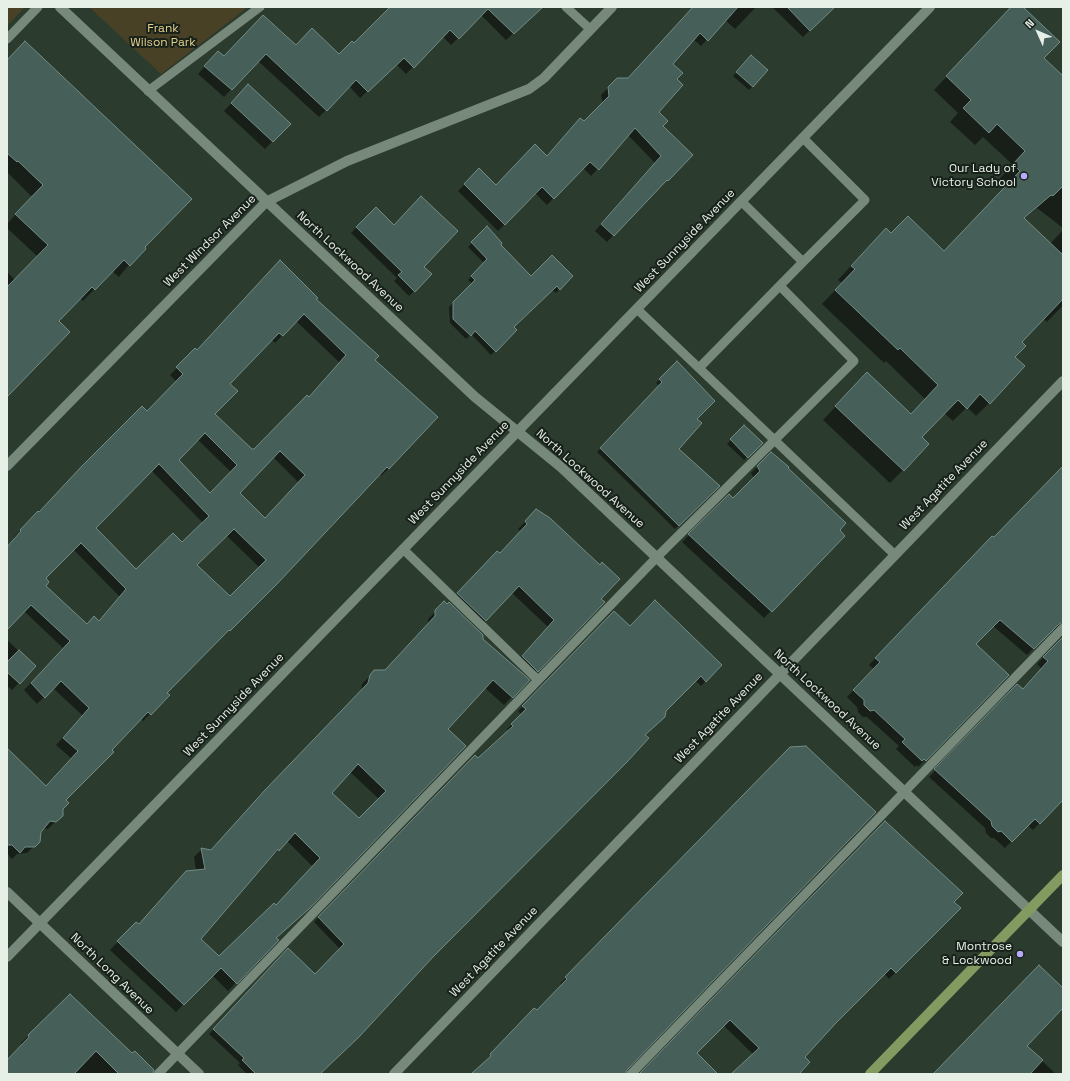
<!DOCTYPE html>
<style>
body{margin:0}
#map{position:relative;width:1070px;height:1081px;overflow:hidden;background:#2b3b2e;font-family:"Space Grotesk",sans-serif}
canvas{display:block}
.frame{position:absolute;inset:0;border:8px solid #e6f0e7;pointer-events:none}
.north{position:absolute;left:1018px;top:12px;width:40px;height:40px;-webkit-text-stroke:3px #18201a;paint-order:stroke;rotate:315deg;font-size:11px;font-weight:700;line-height:16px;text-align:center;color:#e6f0e7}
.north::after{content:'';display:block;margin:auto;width:14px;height:18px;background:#e6f0e7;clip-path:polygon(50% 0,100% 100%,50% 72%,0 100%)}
</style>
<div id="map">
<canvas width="1070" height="1081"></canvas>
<div class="frame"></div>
<div class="north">N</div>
</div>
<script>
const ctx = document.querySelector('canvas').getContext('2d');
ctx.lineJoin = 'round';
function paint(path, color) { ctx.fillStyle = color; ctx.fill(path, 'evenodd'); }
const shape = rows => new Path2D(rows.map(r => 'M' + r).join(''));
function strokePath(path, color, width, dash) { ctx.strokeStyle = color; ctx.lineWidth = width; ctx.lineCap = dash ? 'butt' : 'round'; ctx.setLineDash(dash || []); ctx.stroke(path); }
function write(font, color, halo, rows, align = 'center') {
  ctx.font = font + ' "Space Grotesk",sans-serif'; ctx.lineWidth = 4; ctx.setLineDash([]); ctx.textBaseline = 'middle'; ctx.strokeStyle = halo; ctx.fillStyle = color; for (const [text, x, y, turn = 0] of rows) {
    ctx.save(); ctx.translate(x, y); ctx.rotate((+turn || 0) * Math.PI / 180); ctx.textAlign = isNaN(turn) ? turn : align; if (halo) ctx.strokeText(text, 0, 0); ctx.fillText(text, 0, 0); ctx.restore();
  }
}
paint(shape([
 [7,7,25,7,7,26],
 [89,7,248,7,161,74]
]), '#494125');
paint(shape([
 [391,7,542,7,506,40,481,15,451,45,443,37,406,74,396,64,360,98,349,86,319,117,258,61,224,97,198,74,211,59,296,46,339,55,354,45],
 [694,7,756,7,735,29,725,20,701,46,693,39,672,64,676,79,657,112,661,126,691,155,607,242,595,231,655,163,628,135,591,176,583,168,547,205,535,193,498,231,458,191,479,170,496,187,547,157,603,104,601,95,617,79,629,80],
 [772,7,819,7,826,14,803,37],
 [1012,7,1022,7,1043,58,1063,77,1063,228,1037,208,1024,219,1050,244,1063,230,1063,305,1047,322,1043,318,1020,342,989,403,976,416,967,407,953,421,944,413,921,437,903,470,890,483,823,420,854,387,911,415,925,399,886,361,884,363,822,304,842,283,838,280,872,243,891,234,944,252,1007,185,1000,178,1013,165,983,137,975,145,950,122,958,113,934,90],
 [7,60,143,247,119,277,112,271,83,301,80,298,57,321,7,396,7,272,15,280,37,256,7,228,7,224,32,197,7,172],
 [748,60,767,70,749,90,733,76],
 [241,93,289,124,265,149,224,111],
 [376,208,423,267,414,291,409,296,394,281,397,278,351,233],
 [487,228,499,245,531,277,572,276,556,293,552,290,513,328,515,330,491,355,471,334,466,339,450,323,449,307,472,284,468,280,484,263,468,247],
 [315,299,374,360,436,417,388,469,381,476,380,474,276,583,222,637,221,636,166,693,150,714,143,721,140,718,65,801,62,815,48,829,43,828,40,832,39,841,27,853,17,854,12,859,7,853,7,749,45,787,71,758,56,745,83,716,53,688,37,704,24,690,64,649,24,611,7,629,7,548,15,539,14,537,38,512,147,413,177,382,170,375,195,350,196,351],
 [296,321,340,363,308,398,254,450,251,450,214,414,229,384,271,339,275,343],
 [197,439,231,472,210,494,178,460],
 [273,457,299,483,265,519,239,493],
 [152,471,203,523,182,543,136,570,94,528],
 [227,536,260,568,230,597,196,565],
 [73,549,120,597,99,622,87,625,44,586,44,578],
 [677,362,696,419,678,449,719,486,675,529,597,452,659,386,656,383],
 [744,426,761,443,744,460,727,444],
 [771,453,786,468,844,536,764,618,682,542,729,495,733,499,754,478,751,473],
 [1063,467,1063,799,1033,830,1027,825,1005,848,994,838,991,838,986,833,985,828,929,777,1017,685,1023,690,1042,669,1037,664,1061,640,1063,634,1060,630,1051,630,1027,655,993,626,975,644,1007,675,918,767,917,765,915,767,896,749,899,746,867,717,863,717,858,712,857,707,847,697,874,669,869,665,986,544,994,539],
 [537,510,604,602,530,678,515,663,548,627,512,593,479,627,451,601,490,559,500,554,521,532,518,529],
 [444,603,528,680,504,705,485,688,447,729,275,938,277,940,228,991,212,975,176,1012,110,950,136,923,138,925,196,871,194,857,202,849,211,851,361,692,362,684,375,671,385,671,428,625,428,619],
 [349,771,379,799,359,819,330,793],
 [287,841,313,867,276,907,219,957,199,939,249,883,248,882],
 [614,612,630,627,721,665,701,686,695,680,665,711,644,735,319,1074,247,1074,238,1065,240,1063,209,1034,283,954,315,975,340,949,314,922,475,756,478,759,509,731,507,729,522,715,518,711],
 [7,640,35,666,12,690,9,687,7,689],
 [791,748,624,1074,472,1074,486,1062,528,1015,536,1011,562,986,560,984],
 [885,822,960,908,889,979,884,973,834,1024,804,1057,797,1074,732,1074,753,1054,723,1025,696,1053,716,1074,641,1074],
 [1063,989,1063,1007,1026,1046,1056,1074,934,1074],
 [70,995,150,1074,7,1074,7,1061,22,1045,21,1043]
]), '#0007');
const building = shape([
 [390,7,543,7,514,34,488,9,459,39,450,30,414,68,404,58,368,92,356,80,327,111,266,54,232,90,204,66,218,51,224,56,263,15,296,45,312,28,339,54,352,41,354,43,390,7],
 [693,7,738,7,708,41,700,33,673,64,683,73,677,79,683,85,659,112,668,121,663,126,693,155,668,181,667,180,614,236,601,224,661,156,635,128,599,170,590,162,554,199,542,187,505,225,464,184,479,168,496,185,535,144,547,156,580,118,584,121,609,96,608,87,617,78,628,78,693,7],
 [787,7,835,7,810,31,787,7],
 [1011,7,1023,7,1060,42,1044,58,1063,76,1063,186,1053,196,1051,195,1024,218,1063,255,1063,299,1022,342,1026,346,1015,357,1025,366,990,404,980,394,967,409,958,400,922,437,929,444,904,471,835,406,867,372,911,414,938,385,900,348,898,350,835,290,855,269,851,266,886,228,891,233,908,216,944,251,1020,171,1013,164,1025,151,997,124,989,133,963,108,971,100,946,76,1011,7],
 [25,41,192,199,145,247,146,249,130,266,124,260,95,290,92,287,59,321,70,332,7,397,7,287,48,245,15,214,43,185,18,161,17,162,7,153,7,60,25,41],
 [751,55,768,70,753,87,736,72,751,55],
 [248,84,291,124,273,142,231,103,248,84],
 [421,196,458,231,424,267,432,274,415,292,398,275,402,272,356,227,376,207,394,225,421,196],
 [487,226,502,243,501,245,531,276,552,255,573,276,560,290,557,286,514,327,517,330,496,352,475,331,471,336,453,319,453,302,475,280,471,276,487,259,471,242,487,226],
 [280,260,318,298,316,299,379,356,375,360,438,417,389,469,387,467,277,584,230,631,229,630,167,693,170,695,151,715,148,712,112,750,114,752,66,800,69,803,63,809,63,816,56,822,50,821,41,832,40,842,35,847,25,847,20,853,12,845,7,845,7,748,46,786,78,751,63,738,89,708,61,681,45,698,31,683,70,641,31,605,7,630,7,547,21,531,20,530,38,511,39,512,82,466,142,406,147,411,183,374,176,367,195,348,197,350,280,260],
 [304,314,346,355,309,397,307,395,254,449,252,449,215,414,238,391,230,384,279,333,283,336,304,314],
 [205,433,237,465,210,493,179,460,205,433],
 [280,451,305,475,265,518,240,493,280,451],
 [159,464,209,516,182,542,173,533,136,569,96,528,159,464],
 [234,529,266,560,230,596,197,565,234,529],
 [81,543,126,589,99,621,94,616,87,624,46,586,49,582,46,578,81,543],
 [677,361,715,401,697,419,702,423,679,449,720,486,679,526,600,448,662,382,659,379,677,361],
 [744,425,763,443,748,458,730,439,744,425],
 [771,452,789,467,788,468,846,523,840,530,845,536,772,612,688,534,729,494,733,498,760,471,757,466,771,452],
 [1063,466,1063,622,1059,624,1034,649,1000,620,976,644,1009,675,926,761,924,759,922,761,902,742,905,739,874,710,870,711,864,705,864,700,853,690,880,662,875,658,992,536,994,537,1063,466],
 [536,509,550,518,600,565,602,562,620,579,601,599,605,602,538,672,522,656,554,620,519,586,486,621,457,593,497,551,500,553,527,524,525,521,536,509],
 [655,600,722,665,706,682,701,676,666,711,665,717,645,735,649,738,627,762,433,957,359,1037,320,1074,256,1074,242,1060,244,1058,213,1029,288,948,315,974,344,944,318,917,475,755,478,758,513,726,511,724,526,709,522,706,614,611,630,626,655,600],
 [444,601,447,604,449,602,483,635,483,639,530,680,513,698,493,680,448,729,466,746,310,908,276,938,279,940,237,984,221,968,184,1005,117,941,136,922,139,924,186,871,205,869,201,848,211,850,265,790,368,683,370,675,374,670,385,670,435,616,435,610,444,601],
 [358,764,386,791,359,818,332,793,358,764],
 [295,833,320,858,276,905,274,903,219,956,201,939,278,849,279,851,295,833],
 [1063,637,1063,800,1040,824,1035,819,1012,842,1001,831,998,832,992,826,991,821,934,769,1017,684,1023,689,1048,661,1043,657,1063,637],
 [19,650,36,666,20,684,7,672,7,662,19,650],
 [806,746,876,812,627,1070,625,1074,471,1074,491,1056,490,1054,534,1008,537,1010,567,979,565,977,790,747,806,746],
 [885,821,963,893,954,902,961,908,896,973,891,968,835,1024,805,1057,810,1062,799,1074,731,1074,759,1048,730,1020,697,1053,718,1074,639,1074,885,821],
 [1039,965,1063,988,1063,1008,1027,1046,1043,1060,1030,1074,933,1074,1039,965],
 [70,994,132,1053,135,1051,154,1070,152,1074,119,1074,96,1051,74,1074,7,1074,7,1060,29,1037,28,1035,70,994]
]);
paint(building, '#475f59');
strokePath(building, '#738c86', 1);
strokePath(shape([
 [566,7,590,29],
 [7,39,38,7],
 [148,91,260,7],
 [741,201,803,262,865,200,803,138],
 [637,309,895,555],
 [699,368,803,262],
 [403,549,538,680],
 [158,1074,657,557,854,361,780,286],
 [631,1074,1063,628]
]), '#77897b', 9);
strokePath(shape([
 [60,7,475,397,561,467,1063,942],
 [7,466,266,202,347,161,529,89,544,78,612,7],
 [7,892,199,1074],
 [394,1074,1063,381]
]), '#77897b', 10);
strokePath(shape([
 [7,957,930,7]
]), '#77897b', 10);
strokePath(shape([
 [870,1074,1063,875]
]), '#839a60', 10);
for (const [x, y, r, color] of [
 [1024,176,4,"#b7abf8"],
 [1020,954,4,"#b7abf8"]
]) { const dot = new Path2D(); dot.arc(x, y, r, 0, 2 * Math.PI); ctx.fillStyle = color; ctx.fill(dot); strokePath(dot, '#18201a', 1.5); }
write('12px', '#e4d18c', '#18201a', [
 ["Frank",163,29],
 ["Wilson Park",163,43]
]);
write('12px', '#e6f0e7', '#18201a', [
 ["Our Lady of",1016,169],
 ["Victory School",1016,183],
 ["Montrose",1012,947],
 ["& Lockwood",1012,961]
], 'right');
write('12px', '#e6f0e7', '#18201a', [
 ["West Windsor Avenue",210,241,-45],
 ["West Sunnyside Avenue",685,241,-46],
 ["North Lockwood Avenue",350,262,43],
 ["West Sunnyside Avenue",459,473,-46],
 ["North Lockwood Avenue",590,479,42],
 ["West Agatite Avenue",944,485,-46],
 ["North Lockwood Avenue",827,700,43],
 ["West Sunnyside Avenue",234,705,-46],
 ["West Agatite Avenue",719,718,-46],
 ["West Agatite Avenue",494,952,-46],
 ["North Long Avenue",112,974,44]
]);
</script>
